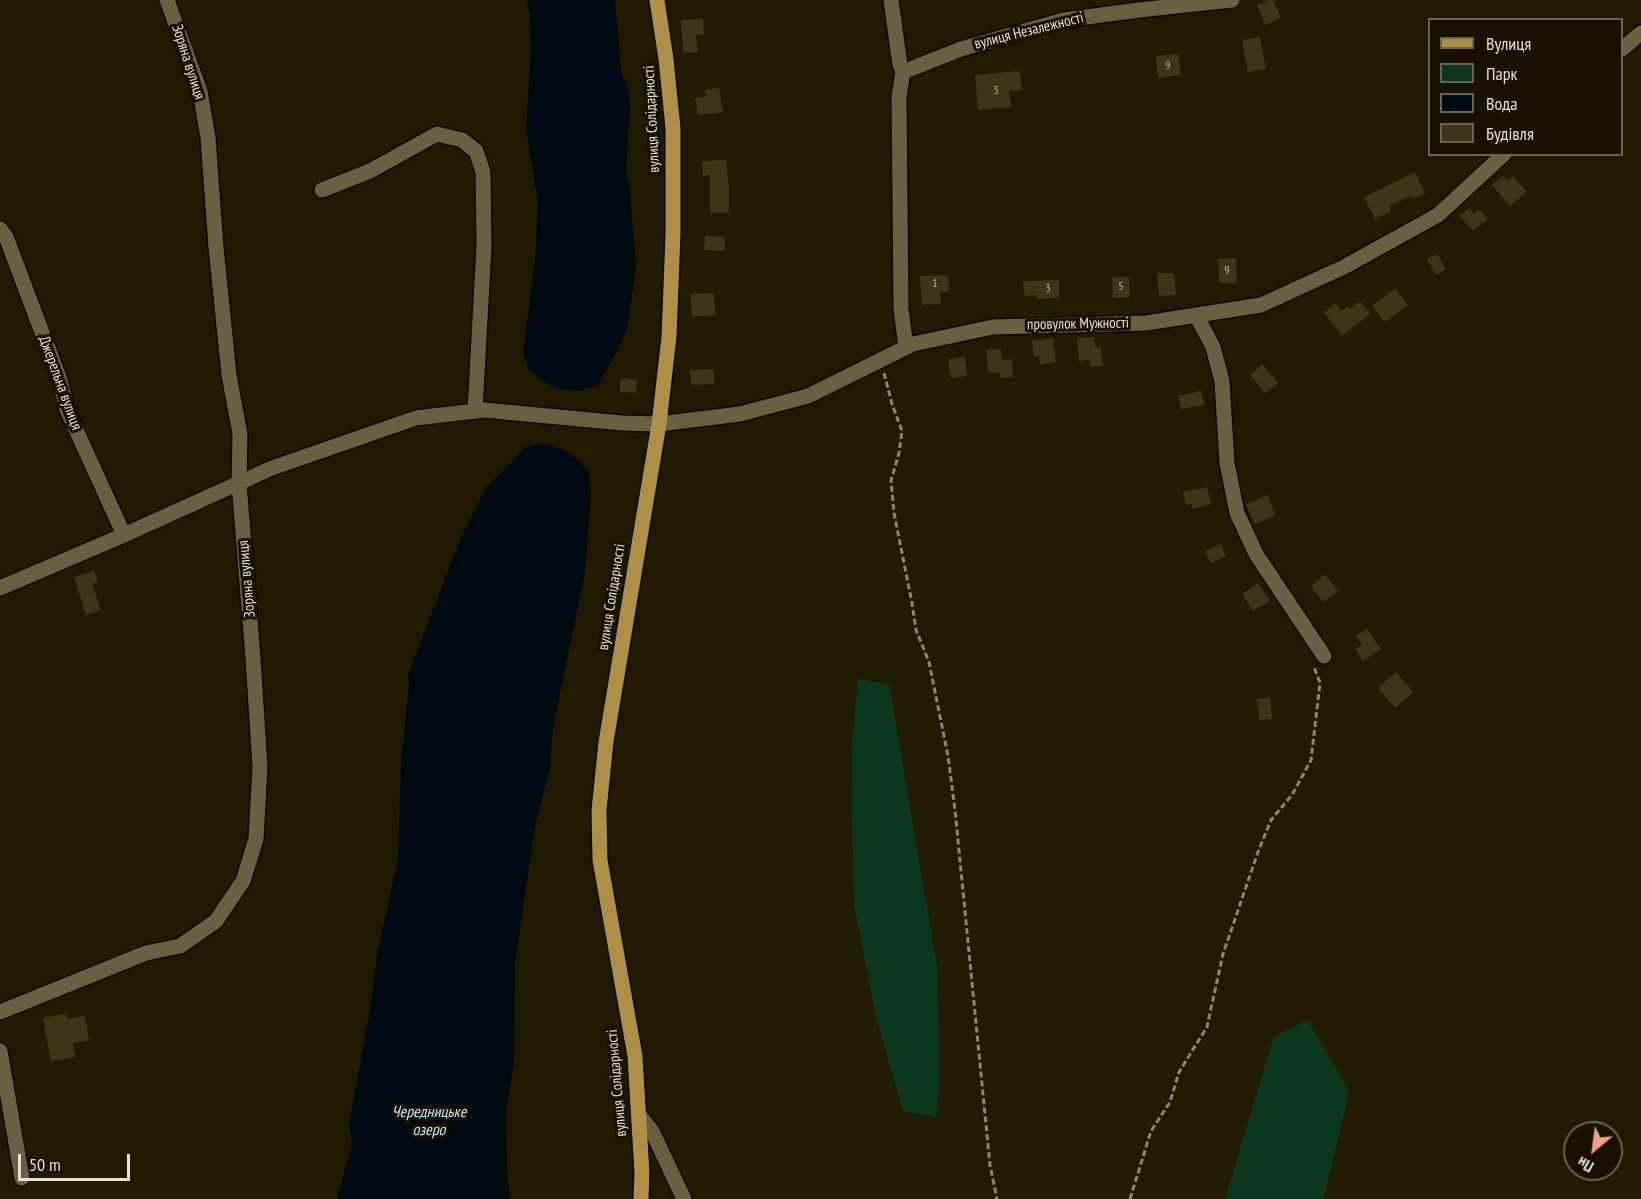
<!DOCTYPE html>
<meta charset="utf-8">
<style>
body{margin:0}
#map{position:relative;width:1641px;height:1199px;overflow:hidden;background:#201b00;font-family:"PT Sans Narrow",sans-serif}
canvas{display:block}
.legend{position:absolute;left:1428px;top:18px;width:195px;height:138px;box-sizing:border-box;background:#171100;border:2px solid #696553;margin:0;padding:8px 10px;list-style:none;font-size:18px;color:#e5e2d0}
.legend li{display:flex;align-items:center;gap:12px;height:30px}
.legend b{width:30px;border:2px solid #696553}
.north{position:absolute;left:1563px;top:1121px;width:60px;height:60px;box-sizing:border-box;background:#171100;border:2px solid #696553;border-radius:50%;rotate:209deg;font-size:16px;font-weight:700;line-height:24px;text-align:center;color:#e5e2d0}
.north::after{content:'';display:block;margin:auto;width:21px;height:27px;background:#f49d8b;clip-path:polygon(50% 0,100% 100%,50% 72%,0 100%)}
.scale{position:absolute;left:18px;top:1154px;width:112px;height:27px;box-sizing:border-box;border:3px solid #e5e2d0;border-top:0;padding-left:8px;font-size:18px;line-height:21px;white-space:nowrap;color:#e5e2d0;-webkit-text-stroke:4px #171100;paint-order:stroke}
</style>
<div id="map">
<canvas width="1641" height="1199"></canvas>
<ul class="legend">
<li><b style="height:8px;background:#ae8f46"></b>Вулиця</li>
<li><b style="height:16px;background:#0a371e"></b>Парк</li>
<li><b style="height:16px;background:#000a13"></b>Вода</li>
<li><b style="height:16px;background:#3c3619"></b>Будівля</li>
</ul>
<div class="north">Пн</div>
<div class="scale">50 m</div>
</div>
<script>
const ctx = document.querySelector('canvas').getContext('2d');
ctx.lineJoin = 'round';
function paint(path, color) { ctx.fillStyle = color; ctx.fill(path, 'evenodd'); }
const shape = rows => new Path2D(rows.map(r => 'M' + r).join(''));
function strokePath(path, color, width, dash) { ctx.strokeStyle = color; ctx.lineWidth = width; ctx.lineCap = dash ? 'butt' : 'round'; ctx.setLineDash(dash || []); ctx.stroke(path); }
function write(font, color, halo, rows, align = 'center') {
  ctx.font = font + ' "PT Sans Narrow",sans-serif'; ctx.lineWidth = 6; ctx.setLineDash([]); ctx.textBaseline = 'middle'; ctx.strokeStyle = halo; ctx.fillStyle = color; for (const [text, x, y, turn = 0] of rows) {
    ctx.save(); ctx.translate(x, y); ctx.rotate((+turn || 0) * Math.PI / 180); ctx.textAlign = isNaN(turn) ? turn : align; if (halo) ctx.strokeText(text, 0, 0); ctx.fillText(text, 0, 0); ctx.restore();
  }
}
paint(shape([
 [858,679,889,684,938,971,939,1093,936,1117,903,1111,876,1017,854,904,851,757],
 [1308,1020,1349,1091,1324,1199,1225,1199,1274,1036]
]), '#0a371e');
paint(shape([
 [526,0,615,0,621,71,629,91,630,110,626,170,630,190,636,269,627,329,617,351,598,385,580,391,562,389,545,383,530,371,523,354,535,260,538,204,526,128,531,53,530,15],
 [543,443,562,449,577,459,589,473,591,493,585,572,553,729,550,768,535,827,515,963,514,1062,506,1113,507,1171,510,1199,337,1199,352,1144,349,1123,370,1011,377,954,398,860,401,763,409,686,408,675,461,537,486,488,525,447]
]), '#000a13');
paint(shape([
 [1269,0,1273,0,1281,18,1265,25,1257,5],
 [703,19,704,34,696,35,698,52,683,53,681,20],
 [1260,37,1266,69,1248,72,1242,40],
 [1178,54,1181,75,1158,78,1156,56],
 [1020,71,1022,90,1009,91,1011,107,978,110,975,75],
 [719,88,723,112,698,115,695,98,706,96,705,90],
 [726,160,729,188,729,213,710,213,710,175,703,176,702,161],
 [1415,172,1425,193,1413,199,1411,196,1389,206,1391,211,1375,219,1364,197],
 [1503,176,1507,180,1513,176,1527,192,1510,206,1492,185],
 [1469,208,1474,213,1479,209,1488,219,1473,231,1460,216],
 [705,236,725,237,725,251,704,250],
 [1437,254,1446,269,1436,275,1427,259],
 [1236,258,1237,283,1219,283,1218,259],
 [1157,273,1174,273,1176,295,1159,296],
 [948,275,949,291,940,292,941,304,922,305,920,276],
 [1112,277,1129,277,1130,297,1113,298],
 [1059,280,1059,298,1037,299,1037,295,1025,296,1023,281],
 [1395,288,1408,305,1385,322,1372,306],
 [714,293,715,315,692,317,690,294],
 [1360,301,1370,314,1342,336,1324,312,1336,303,1341,311,1348,306,1350,309],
 [1094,337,1095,347,1101,347,1103,366,1090,367,1090,360,1079,361,1077,338],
 [1053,338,1056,362,1040,365,1039,356,1034,357,1032,341],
 [1001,349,1002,360,1012,359,1013,377,1000,378,1000,373,988,373,986,350],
 [965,357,967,376,951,378,948,359],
 [1262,364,1278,383,1265,393,1250,375],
 [714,369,714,384,691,385,690,370],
 [621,378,637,380,636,393,620,392],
 [1201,391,1204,405,1181,409,1178,396],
 [1207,487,1211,504,1192,509,1192,504,1186,505,1183,492],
 [1268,495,1275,516,1254,524,1246,504],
 [1221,544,1226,556,1211,563,1205,551],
 [94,571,98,582,92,584,101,610,86,615,74,577],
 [1325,574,1338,591,1323,602,1311,586],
 [1258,583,1270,601,1253,611,1242,594],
 [1367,629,1381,649,1363,661,1355,649,1362,645,1356,636],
 [1396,672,1413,692,1395,708,1378,688],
 [1270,697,1272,719,1259,720,1257,699],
 [67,1014,67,1019,85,1016,89,1040,73,1043,75,1057,51,1061,43,1018]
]), '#3c3619');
const minor = shape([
 [891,0,900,65,903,71],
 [1622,49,1641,33],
 [903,71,908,70,961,49,1064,20,1139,10,1232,0],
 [903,71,899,97,901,309,906,347],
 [322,190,370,171,437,134,462,140,476,151,483,172,484,246,475,411],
 [0,229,6,237,60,380,67,410,124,535],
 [1196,315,1213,347,1222,381,1227,463,1237,513,1256,554,1324,656],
 [0,588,124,535,272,468,416,418,484,410,622,423,659,424,740,414,808,396,913,344,993,327,1146,323,1261,305,1344,267,1438,215,1504,154],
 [0,1012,146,953,180,946,216,921,243,881,256,839,260,767,253,658,239,483,240,434,229,375,216,247,208,138,200,91,167,0],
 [0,1051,22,1178],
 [639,1115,652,1131,684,1199]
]);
const major = shape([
 [641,1199,642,1173,635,1056,600,860,599,810,606,742,659,424,669,337,673,234,673,128,666,59,657,0]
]);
strokePath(minor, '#0a0500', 18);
strokePath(major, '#0a0500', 18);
strokePath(shape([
 [884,373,892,404,902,431,899,453,891,481,894,513,912,603,916,630,929,662,948,756,955,810,990,1165,997,1199],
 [1130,1199,1151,1131,1170,1102,1179,1072,1207,1027,1223,954,1258,852,1271,820,1292,795,1311,760,1320,683,1314,667]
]), '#8b8771', 3, [6, 3]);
strokePath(minor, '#676142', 15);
strokePath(major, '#ae8f46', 15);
write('12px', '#bbb7a2', null, [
 ["9",1168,66],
 ["3",996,91],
 ["9",1227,271],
 ["1",935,284],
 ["5",1121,287],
 ["3",1048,289]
]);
write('15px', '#e5e2d0', '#171100', [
 ["вулиця Незалежності",1029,31,-14],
 ["Зоряна вулиця",188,62,72],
 ["вулиця Солідарності",652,119,-93],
 ["провулок Мужності",1078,324,-1],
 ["Джерельна вулиця",60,383,70],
 ["Зоряна вулиця",247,579,-95],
 ["вулиця Солідарності",612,597,-81],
 ["вулиця Солідарності",617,1083,-95]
]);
write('italic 16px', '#c1e6f8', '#171100', [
 ["Чередницьке",429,1112],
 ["озеро",429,1130]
]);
</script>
